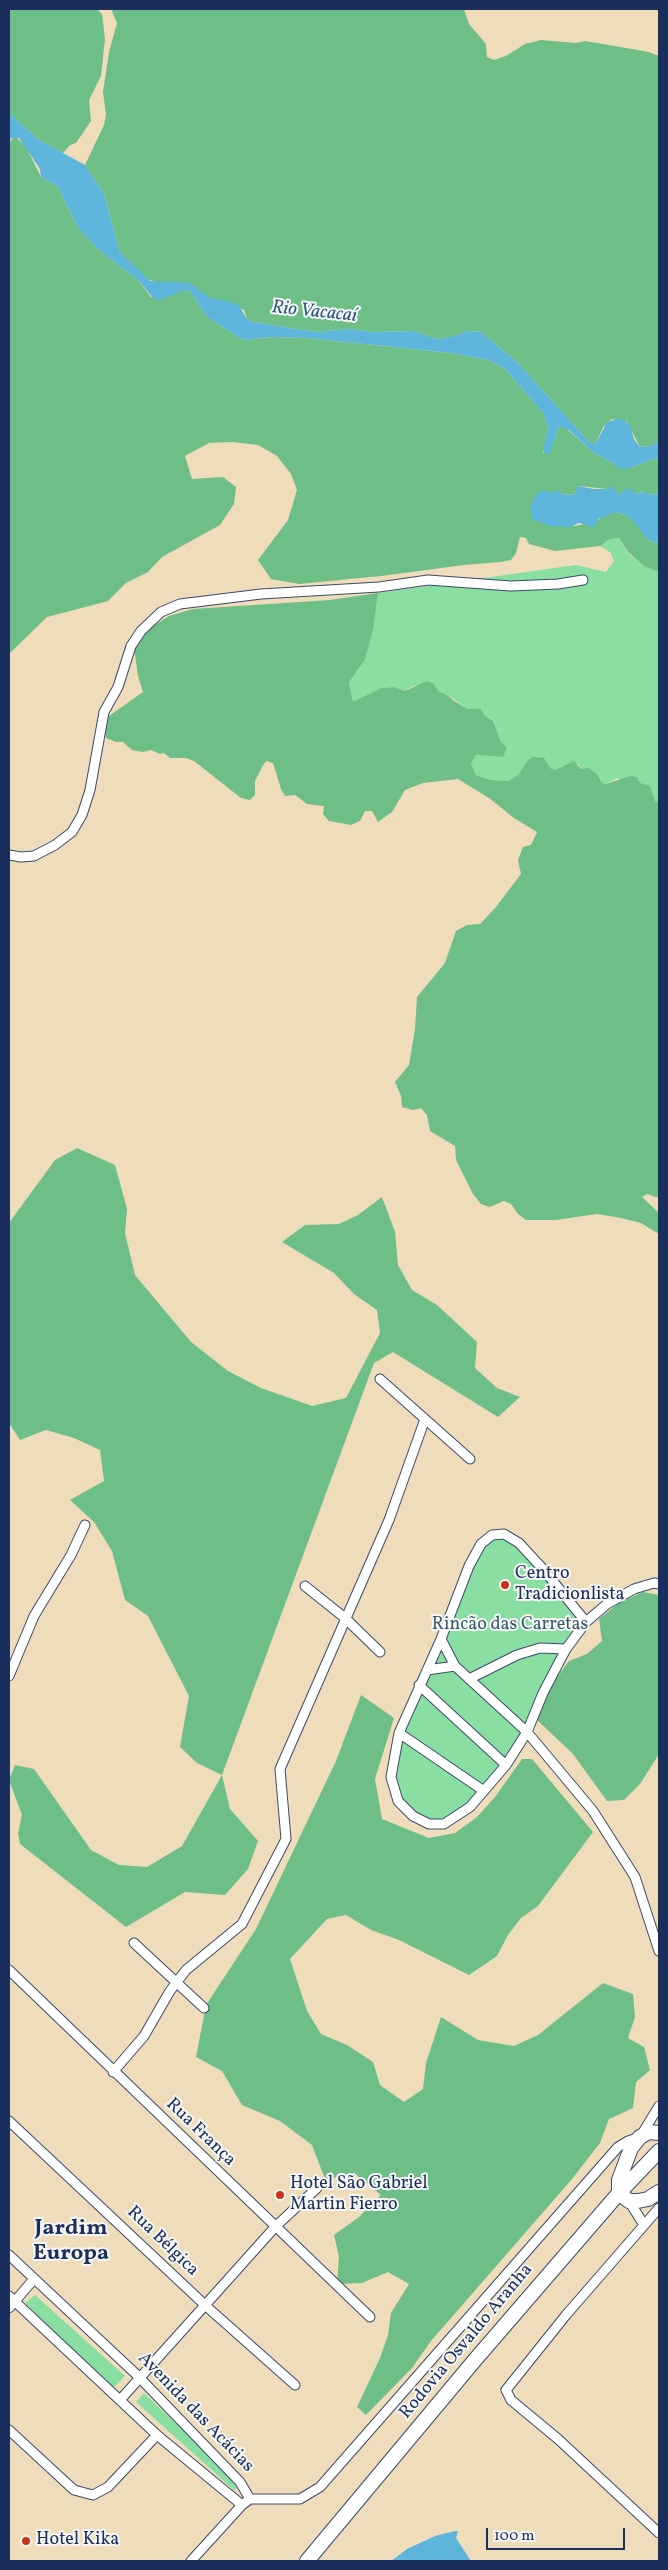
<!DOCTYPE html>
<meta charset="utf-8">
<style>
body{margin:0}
#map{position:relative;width:668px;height:2570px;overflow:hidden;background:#efdcba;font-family:Vollkorn,serif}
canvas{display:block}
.frame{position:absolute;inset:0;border:10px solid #1b2f5e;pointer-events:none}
.scale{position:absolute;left:486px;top:2528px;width:139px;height:22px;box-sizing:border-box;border:2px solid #1b2f5e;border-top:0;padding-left:6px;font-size:15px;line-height:18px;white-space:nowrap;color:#1b2f5e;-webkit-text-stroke:4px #f6f6f2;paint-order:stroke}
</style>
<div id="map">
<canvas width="668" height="2570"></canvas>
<div class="frame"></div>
<div class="scale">100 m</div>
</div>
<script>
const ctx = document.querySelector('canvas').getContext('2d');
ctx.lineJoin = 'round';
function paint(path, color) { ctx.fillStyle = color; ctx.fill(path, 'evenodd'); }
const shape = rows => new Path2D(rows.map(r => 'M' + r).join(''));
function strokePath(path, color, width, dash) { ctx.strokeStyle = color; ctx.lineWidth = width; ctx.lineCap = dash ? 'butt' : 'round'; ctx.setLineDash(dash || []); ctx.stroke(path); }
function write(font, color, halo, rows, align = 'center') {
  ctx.font = font + ' Vollkorn,serif'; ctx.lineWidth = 4; ctx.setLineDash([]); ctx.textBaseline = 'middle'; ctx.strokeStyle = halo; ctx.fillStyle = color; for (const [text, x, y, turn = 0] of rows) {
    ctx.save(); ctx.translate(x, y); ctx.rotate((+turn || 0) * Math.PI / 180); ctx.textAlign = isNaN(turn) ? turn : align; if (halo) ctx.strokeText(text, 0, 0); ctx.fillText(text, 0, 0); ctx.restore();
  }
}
paint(shape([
 [619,538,628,553,644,566,659,572,659,802,655,801,650,786,617,778,606,784,602,783,597,774,581,769,578,764,555,770,528,760,518,775,508,781,490,780,476,775,471,763,476,755,489,756,507,747,501,742,493,721,485,716,481,709,468,709,446,694,439,692,434,684,413,686,405,691,394,687,381,688,353,703,349,682,365,660,378,593,576,565,606,572,614,561,610,552,600,546,610,539],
 [492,1535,519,1543,586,1622,566,1649,527,1732,470,1807,444,1824,429,1824,398,1801,391,1777,399,1733,469,1566],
 [35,2295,125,2376,113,2388,25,2303],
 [144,2393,240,2485,234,2490,136,2402]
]), '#89dfa1');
paint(shape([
 [9,9,97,9,102,14,105,39,101,76,89,100,91,121,76,143,70,145,63,153,39,140,9,113],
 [111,9,464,9,469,24,486,44,487,57,494,60,506,56,525,44,541,40,576,43,585,41,649,52,659,56,659,441,651,446,640,447,627,422,612,419,603,427,596,443,590,443,518,363,481,332,468,331,451,337,436,339,415,331,374,332,348,329,315,332,253,322,247,319,244,310,209,297,183,283,160,283,147,279,120,252,104,194,85,165,104,125,106,114,103,92,109,52,117,23],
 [14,136,25,145,41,177,58,187,78,228,101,252,138,280,151,297,184,290,191,292,206,316,243,340,275,337,307,338,451,353,489,360,505,369,544,414,548,428,543,453,550,452,559,426,566,428,592,451,613,464,630,468,659,457,659,493,649,495,644,491,636,494,626,490,619,494,607,489,578,486,574,495,551,493,550,526,575,526,595,522,608,513,616,512,627,516,637,524,648,540,659,544,659,572,644,566,628,552,619,538,610,539,600,546,555,551,529,544,526,538,520,537,516,553,511,560,501,562,464,565,381,576,299,584,271,579,258,560,288,520,297,490,291,474,277,456,258,445,232,442,209,443,185,456,192,479,223,477,236,487,234,504,220,525,162,557,148,572,126,583,108,601,47,617,9,654,9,144],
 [378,593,373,629,365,660,349,682,353,702,381,688,394,687,405,691,427,681,434,684,439,692,446,694,454,701,468,709,481,709,485,716,493,721,501,742,507,747,503,757,476,755,471,763,476,775,490,780,508,781,518,775,528,760,533,757,544,758,550,768,555,770,574,761,581,769,588,768,597,774,602,783,606,784,630,776,637,777,640,783,650,786,655,801,659,802,659,1198,647,1194,642,1197,659,1213,659,1234,641,1223,621,1218,597,1214,556,1220,526,1220,518,1214,511,1204,504,1201,490,1207,481,1204,473,1194,456,1160,455,1146,430,1131,427,1115,421,1108,413,1110,402,1107,401,1096,395,1082,409,1065,415,1029,417,997,445,963,456,931,467,925,480,924,496,907,521,874,518,860,523,847,531,845,537,832,514,818,489,798,458,779,423,783,405,790,392,812,378,822,372,811,365,811,360,821,351,825,329,821,323,814,324,806,307,804,295,795,285,796,281,789,273,763,266,761,262,767,255,781,255,795,250,800,241,798,194,761,186,758,170,758,164,753,160,754,151,750,143,752,132,750,123,742,116,742,106,738,104,732,106,718,143,692,138,676,134,647,146,631,169,616,193,609,330,600],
 [77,1148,115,1165,127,1209,125,1233,135,1275,191,1342,228,1371,261,1388,312,1406,346,1398,380,1333,377,1310,354,1294,334,1273,282,1242,305,1225,339,1224,358,1215,382,1197,395,1232,398,1265,412,1290,437,1305,477,1342,475,1368,497,1388,520,1397,498,1417,393,1352,374,1363,222,1775,230,1809,258,1841,248,1869,225,1895,185,1892,126,1927,20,1844,18,1833,22,1815,9,1780,15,1765,34,1769,91,1850,119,1865,147,1867,182,1846,222,1775,197,1763,180,1747,189,1696,148,1616,125,1600,112,1551,94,1522,70,1500,104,1481,100,1450,74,1438,46,1430,20,1440,9,1423,9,1223,55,1160],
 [643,1592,659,1595,659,1754,640,1784,624,1800,607,1801,573,1754,536,1719,552,1684,569,1661,587,1654,602,1641,599,1619,619,1603],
 [361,1695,394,1718,375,1779,382,1819,429,1838,455,1833,477,1817,495,1797,522,1759,532,1759,593,1832,538,1906,521,1918,508,1935,497,1956,469,1975,399,1940,371,1930,346,1915,327,1919,290,1959,307,2011,321,2034,347,2045,373,2062,380,2085,404,2102,423,2089,426,2063,441,2017,478,2040,514,2046,538,2035,603,1983,633,1994,635,2017,628,2038,644,2047,650,2070,636,2082,633,2108,609,2119,600,2143,572,2179,431,2341,412,2368,366,2415,357,2407,380,2358,388,2335,391,2313,409,2284,388,2272,362,2283,337,2284,339,2257,334,2235,359,2217,381,2195,355,2174,325,2179,312,2145,280,2121,242,2105,222,2071,196,2057,206,2005,256,1929,336,1761]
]), '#6ebe87');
paint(shape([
 [9,113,39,140,85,165,104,194,120,252,150,281,190,283,209,297,238,304,247,319,253,322,315,332,348,329,374,332,415,331,436,339,451,337,468,331,481,332,518,363,590,443,596,443,607,422,620,418,630,425,634,439,640,447,651,446,659,441,659,457,630,468,621,469,592,451,569,430,559,426,550,453,545,454,543,451,548,428,544,414,505,369,489,360,451,353,307,338,275,337,243,340,206,316,191,292,184,290,160,300,154,299,138,280,101,252,78,228,58,187,41,177,40,169,19,138,11,138,9,144],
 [578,486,594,489,607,489,611,486,619,494,628,488,636,494,645,491,649,495,659,493,659,544,648,540,636,524,627,516,616,512,598,519,594,527,579,523,570,527,550,526,532,519,531,505,538,492,548,491,551,493,559,490,561,494,574,495],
 [455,2531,458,2531,456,2538,471,2561,391,2561,407,2549,435,2536]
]), '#5eb5db');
const minor = shape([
 [9,855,21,857,34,856,55,845,72,832,82,815,90,790,104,712,118,687,131,646,141,631,161,612,180,604,261,594,379,587,428,580,511,586,558,584,583,580],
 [380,1379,470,1459],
 [305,1586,345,1618,380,1652],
 [586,1622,543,1569,519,1543,504,1534,492,1535,481,1544,469,1566,441,1639,399,1733,391,1777,398,1801,413,1816,429,1824,444,1824,470,1807,506,1765,527,1732,543,1693,566,1649,586,1622,607,1604,634,1589,654,1583,659,1584],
 [441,1639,455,1666,527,1732,593,1811,635,1877,659,1951],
 [427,1670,455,1666],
 [9,1676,34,1616,71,1555,85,1525],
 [469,1679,517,1655,540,1648,566,1649],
 [419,1685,506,1765],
 [399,1733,484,1791],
 [134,1943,204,2008],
 [9,1970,370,2317],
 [113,2072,144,2036,170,1991,186,1970,242,1924,286,1839,280,1769,389,1520,425,1419],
 [9,2121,206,2306,295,2385],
 [629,2201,644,2225],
 [659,2208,566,2315,506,2390,511,2400,558,2439,659,2533],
 [9,2255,137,2375,240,2482,250,2499,242,2505,157,2435,9,2296],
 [9,2308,34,2279],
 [120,2400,276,2226,317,2188],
 [9,2430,74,2490,93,2495,108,2487,157,2435],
 [250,2499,300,2499,320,2487,618,2147,628,2141,640,2137,659,2106],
 [191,2561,242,2505]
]);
const highway = shape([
 [619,2193,619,2180,631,2148,640,2137,649,2132,659,2133],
 [619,2193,629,2201,638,2201,648,2199,659,2192],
 [307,2561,474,2361,619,2193,659,2151]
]);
strokePath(minor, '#3b496c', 11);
strokePath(highway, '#3b496c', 16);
strokePath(minor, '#fff', 9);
strokePath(highway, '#fff', 14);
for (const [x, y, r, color] of [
 [505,1585,5,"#c8321e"],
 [280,2195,5,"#c8321e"],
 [26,2541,5,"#c8321e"]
]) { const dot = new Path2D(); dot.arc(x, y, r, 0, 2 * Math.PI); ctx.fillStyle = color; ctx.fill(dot); strokePath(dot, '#f6f6f2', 2); }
write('18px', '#1b2f5e', '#f6f6f2', [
 ["Centro",515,1575],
 ["Tradicionlista",515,1596],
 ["Hotel São Gabriel",290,2185],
 ["Martin Fierro",290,2206],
 ["Hotel Kika",36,2541]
], 'left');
write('18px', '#365b6f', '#f6f6f2', [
 ["Rincão das Carretas",510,1626]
]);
write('18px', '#1b2f5e', '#f6f6f2', [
 ["Rua França",200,2133,44],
 ["Rua Bélgica",162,2242,44],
 ["Rodovia Osvaldo Aranha",467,2342,-50],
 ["Avenida das Acácias",195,2413,46]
]);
write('italic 19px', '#2f5784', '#f6f6f2', [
 ["Rio Vacacaí",314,313,6]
]);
write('bold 22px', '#1b2f5e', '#f6f6f2', [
 ["Jardim",71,2230],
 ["Europa",71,2255]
]);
</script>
